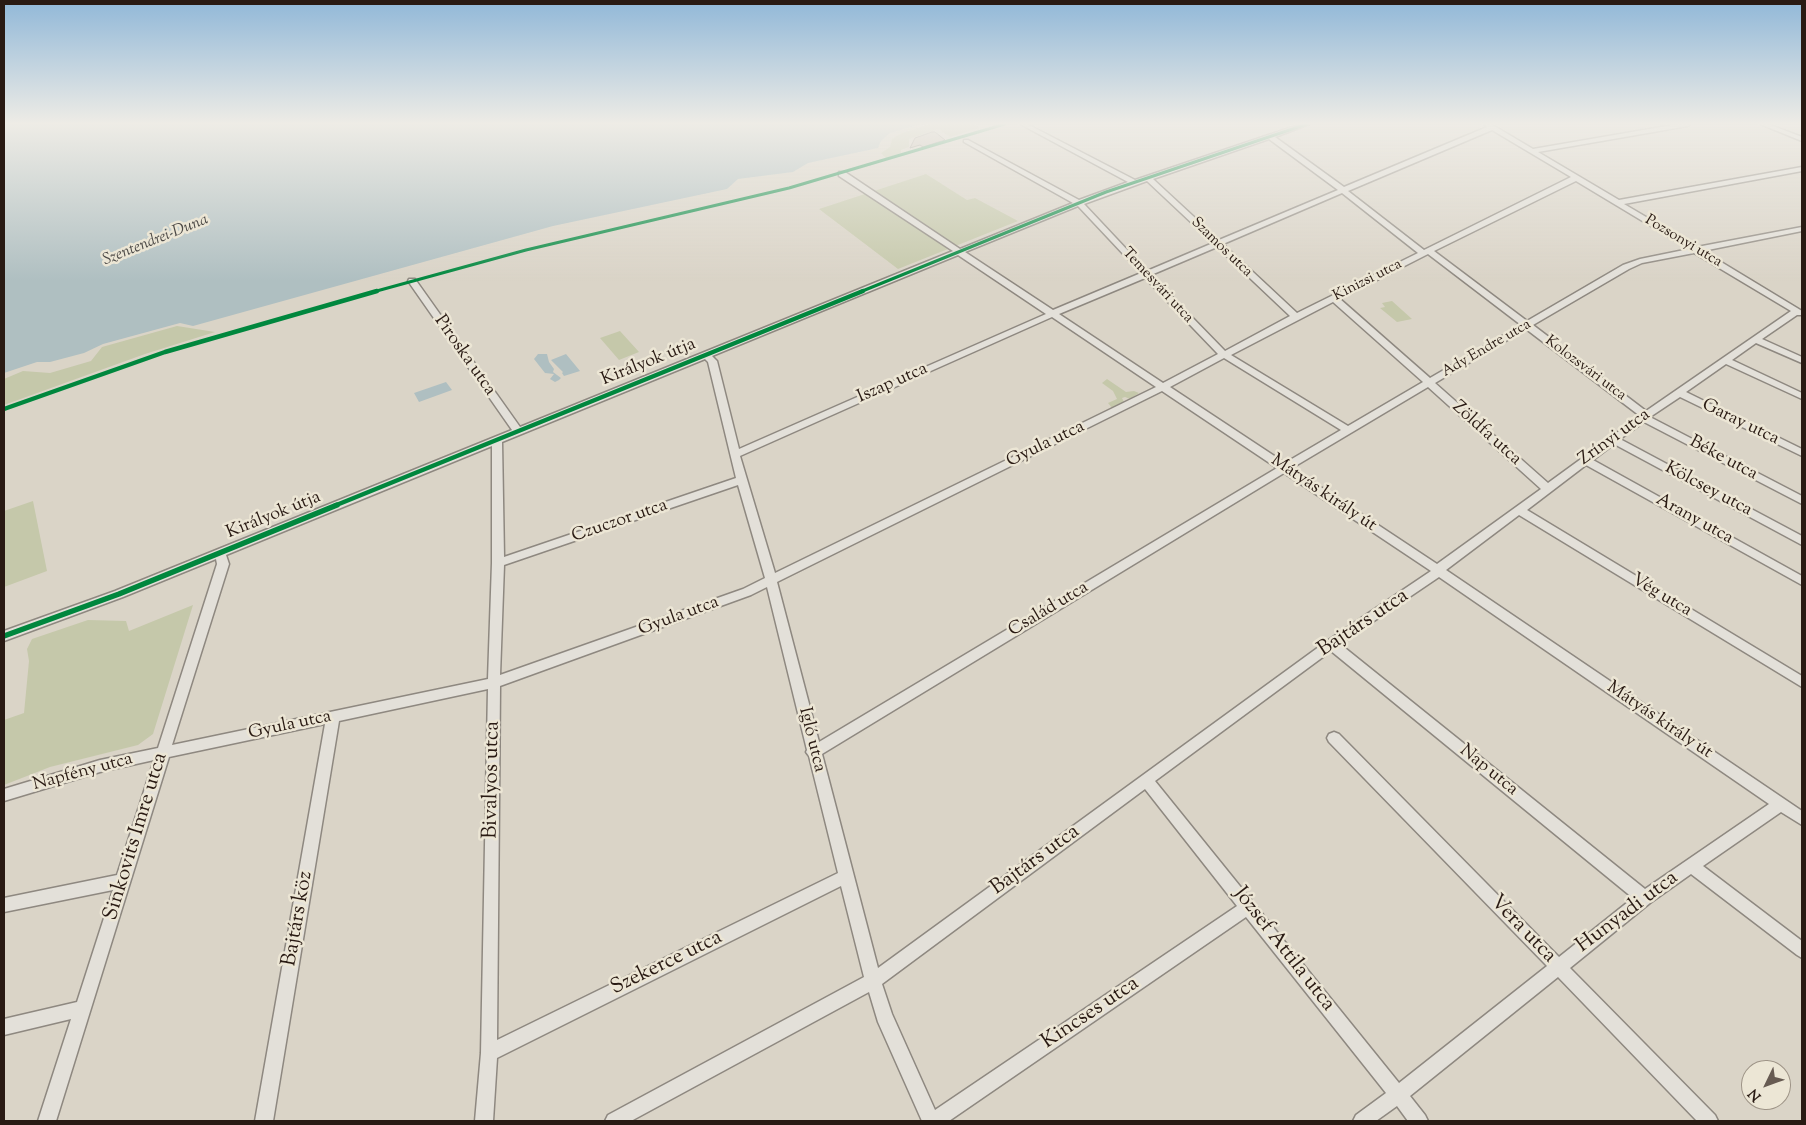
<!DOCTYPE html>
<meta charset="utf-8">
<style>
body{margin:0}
#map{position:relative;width:1806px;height:1125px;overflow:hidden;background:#dad4c7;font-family:"Sorts Mill Goudy",serif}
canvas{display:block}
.frame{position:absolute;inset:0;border:5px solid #291a13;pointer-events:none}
.north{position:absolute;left:1741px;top:1060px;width:50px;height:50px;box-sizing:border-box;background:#ece6d5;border:1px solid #9e9487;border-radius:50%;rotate:228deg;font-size:14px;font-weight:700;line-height:20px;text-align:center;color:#291a13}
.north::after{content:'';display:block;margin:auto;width:18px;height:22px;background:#675b52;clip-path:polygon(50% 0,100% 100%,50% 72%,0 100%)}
</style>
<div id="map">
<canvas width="1806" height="1125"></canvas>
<div class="frame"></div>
<div class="north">N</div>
</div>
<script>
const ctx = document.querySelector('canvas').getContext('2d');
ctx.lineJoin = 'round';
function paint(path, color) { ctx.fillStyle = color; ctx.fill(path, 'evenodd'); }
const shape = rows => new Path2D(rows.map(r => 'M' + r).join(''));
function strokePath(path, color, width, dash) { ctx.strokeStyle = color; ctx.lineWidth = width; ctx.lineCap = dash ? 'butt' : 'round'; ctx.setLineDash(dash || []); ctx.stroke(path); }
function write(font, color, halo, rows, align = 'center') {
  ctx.font = font + ' "Sorts Mill Goudy",serif'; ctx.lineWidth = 5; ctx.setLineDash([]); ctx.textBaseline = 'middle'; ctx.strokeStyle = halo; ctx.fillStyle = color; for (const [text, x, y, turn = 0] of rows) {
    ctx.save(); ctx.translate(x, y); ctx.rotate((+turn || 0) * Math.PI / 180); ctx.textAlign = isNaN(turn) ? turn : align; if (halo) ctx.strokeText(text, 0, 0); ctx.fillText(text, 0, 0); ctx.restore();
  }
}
paint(shape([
 [929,124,975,124,980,128,950,137,938,129,909,139,909,147,901,150,901,153,886,158,881,153,890,147,892,139,902,133],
 [926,174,967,200,975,198,1018,221,898,269,819,209],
 [1392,301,1412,319,1397,322,1380,308,1385,307,1382,303],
 [177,326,215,332,145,354,4,405,4,379,23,371,50,373,91,361,102,347],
 [620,331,639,352,619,360,600,338],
 [1107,379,1126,392,1134,391,1139,393,1130,399,1125,397,1122,398,1124,402,1112,408,1108,403,1117,399,1113,391,1102,383],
 [33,501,47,571,4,587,4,511],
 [193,605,153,734,138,745,50,767,4,785,4,720,24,713,29,661,27,649,32,639,88,620,126,621,129,631]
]), '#c5c8aa');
paint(shape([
 [4,124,922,124,890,133,881,141,878,148,808,163,793,172,738,179,727,189,553,226,193,326,180,323,103,344,84,353,50,362,37,362,4,373],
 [538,354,547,354,549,362,554,369,553,372,561,378,559,380,555,382,550,379,554,374,545,373,534,359],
 [566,354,580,371,564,376,562,373,563,372,551,360],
 [446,382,452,390,419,402,414,393]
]), '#afbfc1');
const building = shape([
 [932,132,935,132,945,140,923,147,920,145,910,148,915,138,932,132]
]);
paint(building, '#c5b8ad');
strokePath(building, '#756f68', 1);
const minor = shape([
 [1020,124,1027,124,1135,180,1301,124,1310,124,1275,137,1344,187,1487,127,1484,124,1491,124,1533,149,1678,124,1691,124,1688,126,1538,152,1619,200,1802,167,1802,171,1624,204,1697,247,1802,227,1802,231,1703,251,1802,311,1802,315,1797,315,1762,339,1802,357,1802,363,1756,343,1732,360,1802,393,1802,399,1726,364,1686,392,1802,449,1802,456,1680,397,1650,417,1802,496,1802,504,1644,422,1620,439,1802,536,1802,545,1614,444,1593,460,1802,576,1802,585,1586,465,1527,510,1802,676,1802,687,1519,515,1446,570,1802,811,1802,825,1781,812,1703,866,1802,941,1802,958,1797,955,1691,874,1650,903,1570,968,1715,1115,1718,1121,1697,1121,1558,977,1410,1096,1425,1115,1428,1121,1408,1121,1397,1106,1376,1121,1353,1121,1356,1115,1386,1093,1246,917,949,1121,922,1121,878,1022,869,992,631,1121,605,1121,608,1115,864,977,841,886,497,1058,493,1121,475,1121,481,1053,488,689,339,721,273,1121,255,1121,325,724,169,757,56,1121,38,1121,71,1019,4,1035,4,1019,77,1002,113,890,4,912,4,898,117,875,154,760,100,772,4,801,4,789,100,760,158,748,217,564,216,559,123,597,4,641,4,631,115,591,512,430,408,281,409,279,415,279,520,427,953,251,839,176,839,172,845,172,960,249,1073,203,964,142,964,140,968,140,1079,200,1128,182,1020,124],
 [1492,130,1571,177,1424,250,1348,191,1492,130],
 [1269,139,1338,190,1219,240,1153,179,1269,139],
 [1147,181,1213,243,1147,271,1084,204,1147,181],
 [1576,181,1689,249,1640,259,1623,265,1527,321,1434,251,1576,181],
 [1342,193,1418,253,1297,313,1223,244,1342,193],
 [1078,206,1141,273,1053,310,965,252,1078,206],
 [1217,247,1290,316,1225,351,1151,275,1217,247],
 [1694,253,1791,311,1646,411,1533,325,1629,269,1642,263,1694,253],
 [1428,254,1521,325,1430,378,1340,299,1428,254],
 [958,255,1046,314,739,449,717,361,712,356,958,255],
 [1145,278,1218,354,1163,383,1059,314,1145,278],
 [1333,302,1423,382,1348,426,1231,355,1333,302],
 [1052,317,1156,387,775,573,740,456,1052,317],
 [1526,329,1640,416,1548,483,1435,383,1526,329],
 [1224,358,1341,430,1285,463,1170,387,1224,358],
 [705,359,708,362,736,478,504,557,502,442,705,359],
 [1428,387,1541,489,1437,564,1292,468,1428,387],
 [1162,391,1277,468,819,742,777,582,1162,391],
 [492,446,492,563,488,679,172,745,229,564,226,555,492,446],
 [1284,473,1431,571,1327,641,878,968,822,754,1284,473],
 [738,485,765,578,743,589,500,675,504,565,738,485],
 [1439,577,1769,804,1645,889,1340,644,1439,577],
 [767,587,807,750,806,752,809,756,838,873,497,1040,500,686,751,595,767,587],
 [1331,651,1633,898,1559,957,1339,734,1334,732,1329,734,1327,738,1329,742,1547,966,1399,1083,1155,781,1331,651],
 [1145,789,1237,906,935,1110,892,1014,882,984,1145,789],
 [1760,124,1768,124,1802,137,1802,141,1760,124]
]);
strokePath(minor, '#8e8880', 3);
paint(minor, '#e3e0d9');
strokePath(shape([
 [373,292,526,250,789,188,1005,124],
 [860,292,1106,192,1307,124]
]), '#00873e', 3);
strokePath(shape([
 [4,409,165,352,377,291],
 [334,506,863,291]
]), '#00873e', 4.5);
strokePath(shape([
 [4,636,119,594,337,505]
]), '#00873e', 5.5);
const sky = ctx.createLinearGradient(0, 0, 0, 281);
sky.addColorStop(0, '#91b8d8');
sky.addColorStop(0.44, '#eeece6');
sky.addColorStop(1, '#eeece600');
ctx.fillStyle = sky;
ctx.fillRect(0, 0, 1806, 281);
write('15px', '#291a13', '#ece6d5', [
 ["Pozsonyi utca",1683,242,31],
 ["Szamos utca",1221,248,44],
 ["Kinizsi utca",1368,281,-27],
 ["Temesvári utca",1157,286,47],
 ["Ady Endre utca",1487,349,-30],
 ["Kolozsvári utca",1585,369,37]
]);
write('italic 16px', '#4c4946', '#ece6d5', [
 ["Szentendrei-Duna",156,241,-22]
]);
write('18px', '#291a13', '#ece6d5', [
 ["Piroska utca",464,356,55],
 ["Királyok útja",649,363,-22],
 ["Iszap utca",893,384,-24],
 ["Garay utca",1740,423,26],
 ["Zöldfa utca",1486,434,42],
 ["Zrínyi utca",1615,438,-36],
 ["Gyula utca",1046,445,-26],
 ["Béke utca",1723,459,28],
 ["Kölcsey utca",1708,490,28],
 ["Mátyás király út",1323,494,34],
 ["Királyok útja",274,516,-22],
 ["Arany utca",1694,520,29],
 ["Czuczor utca",620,522,-19],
 ["Vég utca",1661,596,31],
 ["Család utca",1049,610,-31],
 ["Gyula utca",679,617,-20],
 ["Mátyás király út",1659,721,34],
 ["Gyula utca",290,726,-12],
 ["Igló utca",811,740,76],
 ["Nap utca",1488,771,39],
 ["Napfény utca",83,773,-15]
]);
write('21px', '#291a13', '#ece6d5', [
 ["Bajtárs utca",1364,624,-34],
 ["Bivalyos utca",493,780,-89],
 ["Sinkovits Imre utca",137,837,-73],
 ["Bajtárs utca",1036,861,-36],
 ["Hunyadi utca",1628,913,-37],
 ["Bajtárs köz",299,919,-80],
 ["Vera utca",1522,930,46],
 ["József Attila utca",1283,950,52],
 ["Szekerce utca",667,964,-26],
 ["Kincses utca",1091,1014,-34]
]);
</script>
